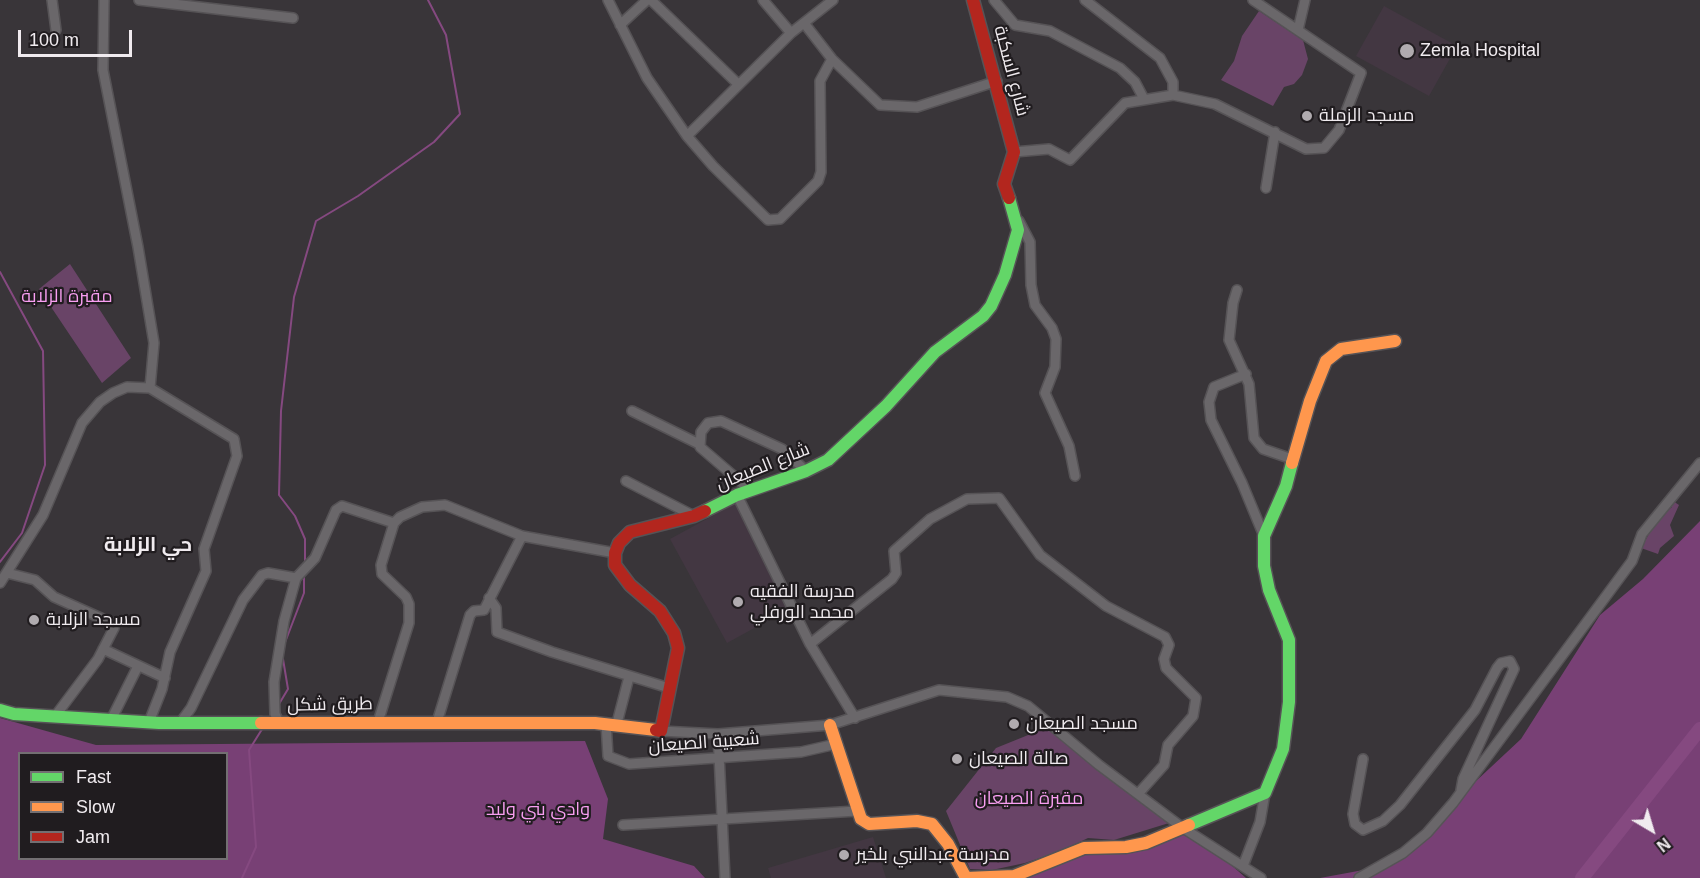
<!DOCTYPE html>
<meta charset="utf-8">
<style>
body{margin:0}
#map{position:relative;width:1700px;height:878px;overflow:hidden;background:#393539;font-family:Arial,sans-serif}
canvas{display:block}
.legend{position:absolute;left:18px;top:752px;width:210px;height:108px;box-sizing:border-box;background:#201c1f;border:2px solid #736f72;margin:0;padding:8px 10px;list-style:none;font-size:18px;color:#f0ebef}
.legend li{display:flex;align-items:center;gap:12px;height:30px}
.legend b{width:30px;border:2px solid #736f72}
.north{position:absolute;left:1622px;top:800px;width:60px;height:60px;-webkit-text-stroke:4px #201c1f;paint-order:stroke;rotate:142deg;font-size:16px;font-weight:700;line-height:24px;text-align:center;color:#f0ebef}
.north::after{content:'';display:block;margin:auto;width:21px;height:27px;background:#f0ebef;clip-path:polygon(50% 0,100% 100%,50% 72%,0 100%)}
.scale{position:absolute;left:18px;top:30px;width:114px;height:27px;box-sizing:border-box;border:3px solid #f0ebef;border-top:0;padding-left:8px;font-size:18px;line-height:21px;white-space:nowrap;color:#f0ebef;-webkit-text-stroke:4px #201c1f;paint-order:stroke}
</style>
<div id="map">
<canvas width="1700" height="878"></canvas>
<ul class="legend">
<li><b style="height:8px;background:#63d668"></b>Fast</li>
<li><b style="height:8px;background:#ff974d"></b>Slow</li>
<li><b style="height:8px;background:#b3261e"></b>Jam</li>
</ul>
<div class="north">N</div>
<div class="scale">100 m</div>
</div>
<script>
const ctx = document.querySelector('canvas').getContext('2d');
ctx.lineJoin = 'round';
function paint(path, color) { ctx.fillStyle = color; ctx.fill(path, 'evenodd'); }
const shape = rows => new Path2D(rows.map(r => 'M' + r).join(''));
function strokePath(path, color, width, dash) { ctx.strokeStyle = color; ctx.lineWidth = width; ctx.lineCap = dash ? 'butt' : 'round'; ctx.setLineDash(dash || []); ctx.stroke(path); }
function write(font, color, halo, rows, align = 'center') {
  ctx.font = font + ' Arial,Cairo,sans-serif'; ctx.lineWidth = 4.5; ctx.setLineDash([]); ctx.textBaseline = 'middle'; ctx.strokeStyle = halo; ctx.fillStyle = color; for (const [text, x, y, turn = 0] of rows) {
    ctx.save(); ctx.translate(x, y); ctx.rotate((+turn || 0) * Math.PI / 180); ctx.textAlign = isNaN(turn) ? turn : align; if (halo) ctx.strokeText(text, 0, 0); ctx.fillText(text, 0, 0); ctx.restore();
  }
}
paint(shape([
 [1384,6,1457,46,1429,96,1356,56],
 [738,502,789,609,727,643,670,539],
 [873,837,886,878,771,878,768,868]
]), '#433742');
paint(shape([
 [1259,11,1303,40,1308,59,1302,75,1294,84,1284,87,1273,106,1221,80,1234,61,1242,36],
 [70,264,131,358,102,383,39,289],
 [1673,501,1679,505,1670,525,1674,536,1660,548,1658,554,1641,548,1658,518,1672,507,1670,504],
 [1048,727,1169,823,1114,840,1088,838,1061,851,1025,863,992,870,970,869,946,811,996,748]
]), '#694467');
paint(shape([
 [1700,521,1700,878,1320,878,1385,866,1521,739,1600,615,1643,579],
 [0,718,96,745,585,741,608,799,603,839,694,866,705,878,0,878],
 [20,754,226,754,226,858,20,858],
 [1187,826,1246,878,980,878,981,877]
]), '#784075');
strokePath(shape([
 [0,272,43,351,45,465,22,533,0,562],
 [305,564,305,539,295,516,279,495,281,411,294,297,316,221,358,196,434,142,460,114,446,35,428,0],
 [284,645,304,593,304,573],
 [279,704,288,689,282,653],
 [242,878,256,847,249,750,264,726]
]), '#854980', 2);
strokePath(shape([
 [1582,878,1700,729]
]), '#854980', 14);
const street = shape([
 [52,0,56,30],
 [104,0,103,70,138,247,154,343,150,388],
 [139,0,293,18],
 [608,0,647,78,687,136,713,166,768,220,780,219,818,181,821,172,820,81,832,59],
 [651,0,738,84],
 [763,0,791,33],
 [994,0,1015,25,1050,31,1120,68,1135,82,1144,99],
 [1085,0,1160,58,1173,82,1173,95],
 [804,23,832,59,880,105,917,107,997,81],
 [620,25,647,0],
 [1298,30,1305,0],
 [687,136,791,33,833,0],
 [1014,152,1049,149,1070,160,1125,103,1173,95,1215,104,1306,149,1324,148,1339,130,1361,73,1253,0],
 [1266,188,1275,132],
 [1019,221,1030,242,1031,285,1035,305,1052,328,1056,339,1055,367,1045,393,1069,446,1075,476],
 [1237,290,1233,303,1229,340,1249,384,1254,438,1263,449,1292,459],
 [1246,374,1214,387,1209,402,1211,420,1242,483,1264,536],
 [632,411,699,444],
 [626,481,694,516],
 [750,490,700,447,701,432,708,423,721,421,782,449,806,471],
 [737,495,810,644],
 [7,573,35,580,54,597,112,623,114,628,98,659,56,715],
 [0,583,43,515,82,423,100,402,113,393,127,387,150,388,234,439,237,456,204,549,206,571,170,652,162,689,149,722],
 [489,598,496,608,497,632,552,652,669,688],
 [103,649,165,678],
 [855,718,810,644,892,579,896,573,894,551,930,519,967,499,999,498,1040,555,1106,606,1165,637,1169,645,1164,659,1166,668,1196,698,1193,716,1168,745,1164,765,1138,794],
 [111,720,138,666],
 [378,722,409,623,409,604,406,597,382,574,381,565,394,523,400,517,422,507,445,505,522,536,615,553],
 [437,722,470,615,474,611,484,610,522,536],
 [180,723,191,708,243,600,262,575,268,573,296,578,315,558,336,510,342,506,394,523],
 [606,723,608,756,629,764,801,752,836,744],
 [617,723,629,677],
 [280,724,275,714,274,682,284,621,296,578],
 [661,731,718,734,830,725,939,690,1007,697,1028,706,1099,765,1183,828,1261,878],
 [718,734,725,878],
 [1363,759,1353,814,1355,824,1363,830,1383,821,1400,805,1475,710,1497,668,1501,663,1510,661,1514,669,1463,779,1461,790],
 [623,825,857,811],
 [1243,866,1260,822,1265,793],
 [1359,878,1403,853,1427,833,1453,803,1632,561,1642,534,1700,463]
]);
const fast = shape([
 [705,511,737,495,806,471,828,460,886,406,935,352,983,316,991,306,1005,275,1018,230,1009,198],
 [0,710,14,714,159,723,261,723],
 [1189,825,1265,793,1283,749,1289,702,1289,640,1269,590,1264,566,1264,536,1286,486,1292,463]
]);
const slow = shape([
 [1292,463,1310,401,1326,361,1341,349,1395,341],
 [261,723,595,723,656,730],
 [830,725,861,819,869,824,917,821,932,824,948,844,966,878,1014,876,1084,848,1126,847,1146,843,1189,825]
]);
const jam = shape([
 [973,0,1014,152,1004,184,1009,198],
 [656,730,661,731,678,648,674,633,660,611,630,585,615,565,615,553,619,543,630,532,694,516,705,511]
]);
strokePath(street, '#565356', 12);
strokePath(fast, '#565356', 15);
strokePath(slow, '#565356', 15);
strokePath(jam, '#565356', 15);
strokePath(street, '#6a676a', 9);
strokePath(fast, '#63d668', 12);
strokePath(slow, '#ff974d', 12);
strokePath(jam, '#b3261e', 12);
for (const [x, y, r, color] of [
 [1407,51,8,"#b0abaf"],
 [1307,116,6,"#b0abaf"],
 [738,602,6,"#b0abaf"],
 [34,620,6,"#b0abaf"],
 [1014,724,6,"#b0abaf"],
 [957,759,6,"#b0abaf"],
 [844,855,6,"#b0abaf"]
]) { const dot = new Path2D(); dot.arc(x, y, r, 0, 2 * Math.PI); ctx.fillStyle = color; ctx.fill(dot); strokePath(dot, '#201c1f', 2); }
write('18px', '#f0ebef', '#201c1f', [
 ["Zemla Hospital",1420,51],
 ["مسجد الزملة",1319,116],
 ["مدرسة الفقيه",750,592],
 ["محمد الورفلي",750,613],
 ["مسجد الزلابة",46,620],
 ["مسجد الصيعان",1026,724],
 ["صالة الصيعان",969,759],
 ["مدرسة عبدالنبي بلخير",856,855]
], 'left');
write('18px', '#f0ebef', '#201c1f', [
 ["شارع السكبة",1011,71,75],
 ["شارع الصيعان",763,467,-22],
 ["طريق شكل",330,705,-1],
 ["شعبية الصيعان",704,743,-4]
]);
write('18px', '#f99ff2', '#201c1f', [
 ["مقبرة الزلابة",67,297],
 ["مقبرة الصيعان",1029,799],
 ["وادي بني وليد",538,810]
]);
write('bold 20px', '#f0ebef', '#201c1f', [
 ["حي الزلابة",148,545]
]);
</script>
